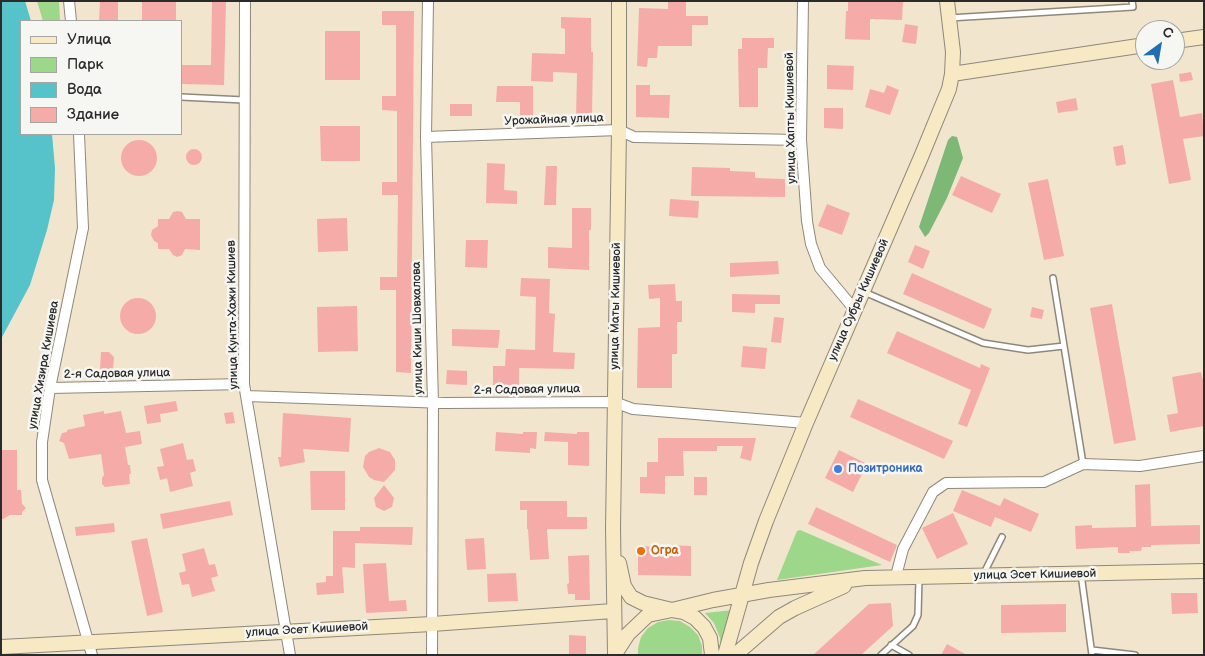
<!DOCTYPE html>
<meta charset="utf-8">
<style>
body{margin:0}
#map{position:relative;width:1205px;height:656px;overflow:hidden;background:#f2e5cd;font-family:"Balsamiq Sans",sans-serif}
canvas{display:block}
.frame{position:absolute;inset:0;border:2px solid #2b2b2b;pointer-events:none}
.legend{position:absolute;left:20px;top:20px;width:162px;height:115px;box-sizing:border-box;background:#f6f6f2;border:1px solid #a5a5a2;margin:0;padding:6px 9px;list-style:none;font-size:15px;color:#2b2b2b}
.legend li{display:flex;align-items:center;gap:10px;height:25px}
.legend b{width:25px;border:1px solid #a5a5a2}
.north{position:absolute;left:1135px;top:20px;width:50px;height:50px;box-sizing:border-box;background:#f6f6f2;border:1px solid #a5a5a2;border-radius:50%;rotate:32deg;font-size:14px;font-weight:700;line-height:20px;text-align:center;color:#2b2b2b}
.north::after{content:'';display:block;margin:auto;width:18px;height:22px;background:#1f6fb2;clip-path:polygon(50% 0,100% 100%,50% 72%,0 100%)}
</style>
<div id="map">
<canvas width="1205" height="656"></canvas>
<div class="frame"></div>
<ul class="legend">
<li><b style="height:6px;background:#f6e9c3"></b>Улица</li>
<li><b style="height:14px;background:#9dd78a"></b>Парк</li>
<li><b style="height:14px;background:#55c3c9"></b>Вода</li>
<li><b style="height:14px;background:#f5aca8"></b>Здание</li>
</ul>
<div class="north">С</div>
</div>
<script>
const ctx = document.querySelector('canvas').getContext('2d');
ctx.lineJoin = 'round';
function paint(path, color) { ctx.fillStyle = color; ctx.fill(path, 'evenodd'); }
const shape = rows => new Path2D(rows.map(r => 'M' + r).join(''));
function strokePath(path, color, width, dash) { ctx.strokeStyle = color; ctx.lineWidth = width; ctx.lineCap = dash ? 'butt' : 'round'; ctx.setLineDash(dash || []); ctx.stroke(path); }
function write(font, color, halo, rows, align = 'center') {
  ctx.font = font + ' "Balsamiq Sans",sans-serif'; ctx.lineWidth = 5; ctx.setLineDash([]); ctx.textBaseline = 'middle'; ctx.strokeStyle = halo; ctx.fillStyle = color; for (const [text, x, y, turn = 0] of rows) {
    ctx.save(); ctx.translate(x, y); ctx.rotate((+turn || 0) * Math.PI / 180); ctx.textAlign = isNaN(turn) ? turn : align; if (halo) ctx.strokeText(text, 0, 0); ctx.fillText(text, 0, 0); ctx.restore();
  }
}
paint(shape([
 [37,1,59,1,60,21,43,21],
 [800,530,882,565,777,580,797,531],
 [733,610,721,650,720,638,714,623,705,613],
 [669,620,680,621,690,627,698,635,702,646,702,655,638,655,638,648,641,637,648,628,658,622]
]), '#9dd78a');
paint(shape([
 [952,136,957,137,963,158,947,198,929,233,925,237,919,227,948,140]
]), '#7eb876');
paint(shape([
 [1,1,25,1,31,21,21,21,21,134,52,134,55,168,54,200,47,230,30,285,1,339]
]), '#55c3c9');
paint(shape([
 [100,1,118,1,118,21,99,21],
 [142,1,176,1,176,21,142,21],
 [212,1,226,1,224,85,181,84,181,65,211,65],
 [668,1,686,1,686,16,708,16,708,25,692,25,692,46,658,46,657,58,648,58,647,67,637,66,639,8,668,9],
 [848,1,903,1,902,20,870,19,870,40,845,39,846,11,848,11],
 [382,11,414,11,411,373,396,372,396,290,380,290,380,277,397,277,398,195,382,195,382,182,397,182,397,111,382,110,382,96,396,96,396,25,382,25],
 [561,17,591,18,591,52,593,52,592,117,576,117,577,73,553,72,553,82,531,81,532,53,565,54,565,29,561,28],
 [905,24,918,26,916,44,902,42],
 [325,31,360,31,360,80,325,80],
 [742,38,774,38,774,48,768,48,767,68,758,68,758,107,739,107,738,49,742,49],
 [827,65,854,66,853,90,827,89],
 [1191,72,1193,80,1180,82,1179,74],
 [1173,80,1180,117,1202,113,1204,136,1183,139,1191,180,1169,184,1151,84],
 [636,85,650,85,650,95,670,95,669,118,636,117],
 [887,85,899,90,890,115,865,107,870,89,884,93],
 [497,86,533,86,533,116,520,116,520,102,496,102],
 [1076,98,1078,110,1058,113,1056,102],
 [450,104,472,104,472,116,450,116],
 [824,108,843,108,843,129,824,128],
 [320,126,360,126,360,161,321,161],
 '121 158a18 18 0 1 1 36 0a18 18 0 1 1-36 0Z',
 [1123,145,1126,164,1116,166,1113,147],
 '186 157a8 8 0 1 1 16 0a8 8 0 1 1-16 0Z',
 [487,163,505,164,504,190,517,191,517,204,486,203],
 [546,166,557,166,556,205,544,205],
 [692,167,730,168,730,171,755,172,755,178,785,179,785,197,691,196],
 [961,176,1001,194,992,213,952,195],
 [1048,179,1064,256,1044,260,1028,183],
 [670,199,699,201,698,218,669,216],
 [827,204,850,213,842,235,818,226],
 [572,208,591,208,591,230,589,230,589,270,548,268,548,247,572,248],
 [178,211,182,212,186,219,200,219,200,250,185,249,182,255,177,257,173,255,169,249,158,249,158,243,154,241,151,235,152,230,158,226,158,219,169,219,173,212],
 [347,218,348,251,318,252,317,219],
 [466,240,488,240,487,268,465,267],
 [915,245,930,251,923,269,908,262],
 [778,261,779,274,730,277,730,263],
 [912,273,992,309,984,329,903,294],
 [521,278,550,279,549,313,555,314,553,352,575,353,574,369,519,368,519,385,493,385,493,366,505,366,506,349,535,350,536,297,520,296],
 [675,284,676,301,682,301,682,322,677,322,677,354,672,354,672,388,637,388,638,328,660,327,660,298,649,299,648,285],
 [732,294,780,295,780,304,755,304,755,313,732,312],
 '120 316a18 18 0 1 1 36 0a18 18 0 1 1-36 0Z',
 [1112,304,1136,440,1114,444,1090,308],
 [357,306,358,351,318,352,317,307],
 [1032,307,1044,310,1042,319,1030,317],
 [774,317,784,318,781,343,771,342],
 [452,329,500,330,498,348,452,346],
 [897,331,980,368,981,364,990,368,967,427,958,424,971,390,887,353],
 [743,346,767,348,765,369,741,367],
 [101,352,109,352,114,357,113,370,100,369],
 [447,370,467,371,467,385,446,384],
 [1201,372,1204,385,1204,426,1170,432,1167,415,1178,413,1172,377],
 [858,399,953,441,944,459,850,417],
 [176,401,178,411,160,414,161,422,147,424,144,406],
 [104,411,104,414,121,411,126,433,140,431,142,444,125,447,128,465,130,465,131,474,129,474,130,484,105,487,102,484,102,478,104,475,101,454,69,459,64,443,59,441,62,433,67,432,67,430,85,426,83,415],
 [233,412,235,423,226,424,224,413],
 [283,413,351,418,349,452,303,449,305,462,280,467,278,457,281,457],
 [496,432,523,434,523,432,537,432,536,449,530,448,530,453,495,451],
 [545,432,577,434,577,432,589,432,589,466,568,465,568,442,544,441],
 [658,438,756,438,751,461,740,458,743,446,717,446,717,451,683,451,684,476,665,476,665,494,640,493,640,477,647,477,647,462,658,462],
 [183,443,187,460,193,459,196,471,190,473,193,486,170,492,167,478,160,480,157,467,164,466,160,449],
 [379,448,390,452,395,460,395,470,384,482,374,480,369,477,363,467,365,456,369,452],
 [1,450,17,450,17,490,21,490,22,504,26,508,22,512,22,515,10,515,1,520],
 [839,450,867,464,853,492,825,478],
 [310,471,345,471,345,510,311,510],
 [694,477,707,477,707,495,694,495],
 [1150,484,1151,526,1200,525,1200,544,1151,545,1151,547,1142,547,1141,551,1129,551,1130,553,1118,553,1118,547,1076,549,1075,526,1092,525,1092,528,1136,527,1135,485],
 [384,485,394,498,392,507,384,511,376,507,374,498],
 [962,490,1000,506,1004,498,1039,514,1031,532,995,517,991,527,953,511],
 [230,501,233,515,163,529,160,514],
 [520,501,567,501,567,517,587,517,587,529,547,529,549,559,530,560,528,529,527,529,527,510,520,510],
 [816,507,897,545,890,562,808,524],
 [953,513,968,544,937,559,922,528],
 [114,523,115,532,76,536,75,527],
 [360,527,413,527,412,545,355,543,355,568,342,567,344,593,317,595,316,583,326,582,326,576,333,576,333,531,360,531],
 [147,538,163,612,147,616,131,541],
 [484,538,486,569,467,570,465,539],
 [668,545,691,546,691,576,638,575,638,546,668,547],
 [204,548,209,565,215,564,218,576,211,578,215,591,192,597,189,584,182,585,179,573,186,571,182,554],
 [589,555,590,600,575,600,575,594,568,594,567,584,569,583,568,556],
 [386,563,389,601,406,600,407,611,366,613,363,564],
 [516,573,518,601,488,602,487,574],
 [1171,593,1197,593,1198,613,1172,614],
 [891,603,893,626,861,655,813,655,869,604],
 [1066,604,1066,632,1001,633,1001,605],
 [569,635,586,636,586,655,569,655],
 [947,644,967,655,941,655]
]), '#f5aca8');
const lane = shape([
 [949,18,1133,7,1132,1],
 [181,97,244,100],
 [1053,278,1064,346],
 [864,292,983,343,1028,350,1064,346,1083,464],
 [984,573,1002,537],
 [1081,574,1092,655],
 [891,645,909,655],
 [1092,650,1135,655],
 [881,655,913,626,918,615,919,578]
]);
const street = shape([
 [69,1,71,21],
 [245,1,244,384,290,655],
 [428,1,426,137,433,403,432,655],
 [803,1,801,140,807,221,811,244,820,268,855,310],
 [79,134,83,228,50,388,42,442,42,480,92,655],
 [426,137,619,130,634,137,801,140],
 [50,388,244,384],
 [247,396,445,403,614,402,633,409,806,423],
 [896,576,903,549,933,492,946,483,1044,482,1083,464,1140,466,1204,456]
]);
const secondary = shape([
 [1175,41,1204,37],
 [952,74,1145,45],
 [619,563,624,586,631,597,643,603,672,610,713,600,769,590,865,578,1204,571],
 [1,647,432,624,613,611],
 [615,654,628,634,648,615,672,610,684,612,695,618,704,627,710,638,712,655],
 [615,655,613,528,619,130,619,1],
 [725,655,751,563,766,521,806,423,921,157,949,89,952,74,953,52,947,1],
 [735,655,779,617,795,608,844,586]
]);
strokePath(lane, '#8e887c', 8);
strokePath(street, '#8e887c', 12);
strokePath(secondary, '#8e887c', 16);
strokePath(lane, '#fff', 5);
strokePath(street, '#fff', 10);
strokePath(secondary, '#f6e9c3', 14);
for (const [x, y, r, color] of [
 [838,469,5,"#3f7fe0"],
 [641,551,5,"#e8710a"]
]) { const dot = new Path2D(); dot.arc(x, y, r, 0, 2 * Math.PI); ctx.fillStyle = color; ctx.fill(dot); strokePath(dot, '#f6f6f2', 2); }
write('12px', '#2b2b2b', '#f6f6f2', [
 ["улица Хапты Кишиевой",791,118,-91],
 ["Урожайная улица",554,120,-2],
 ["улица Субры Кишиевой",859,300,-66],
 ["улица Маты Кишиевой",616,306,-89],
 ["улица Кунта-Хажи Кишиев",233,315,-91],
 ["улица Киши Шовхалова",418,328,-91],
 ["улица Хизира Кишиева",44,365,-80],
 ["2-я Садовая улица",117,374,-1],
 ["2-я Садовая улица",527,390,-1],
 ["улица Эсет Кишиевой",1035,575,-1],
 ["улица Эсет Кишиевой",307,630,-3]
]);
write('bold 12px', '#366cbe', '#f6f6f2', [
 ["Позитроника",848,469]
], 'left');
write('bold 12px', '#c56008', '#f6f6f2', [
 ["Огра",651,551]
], 'left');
</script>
